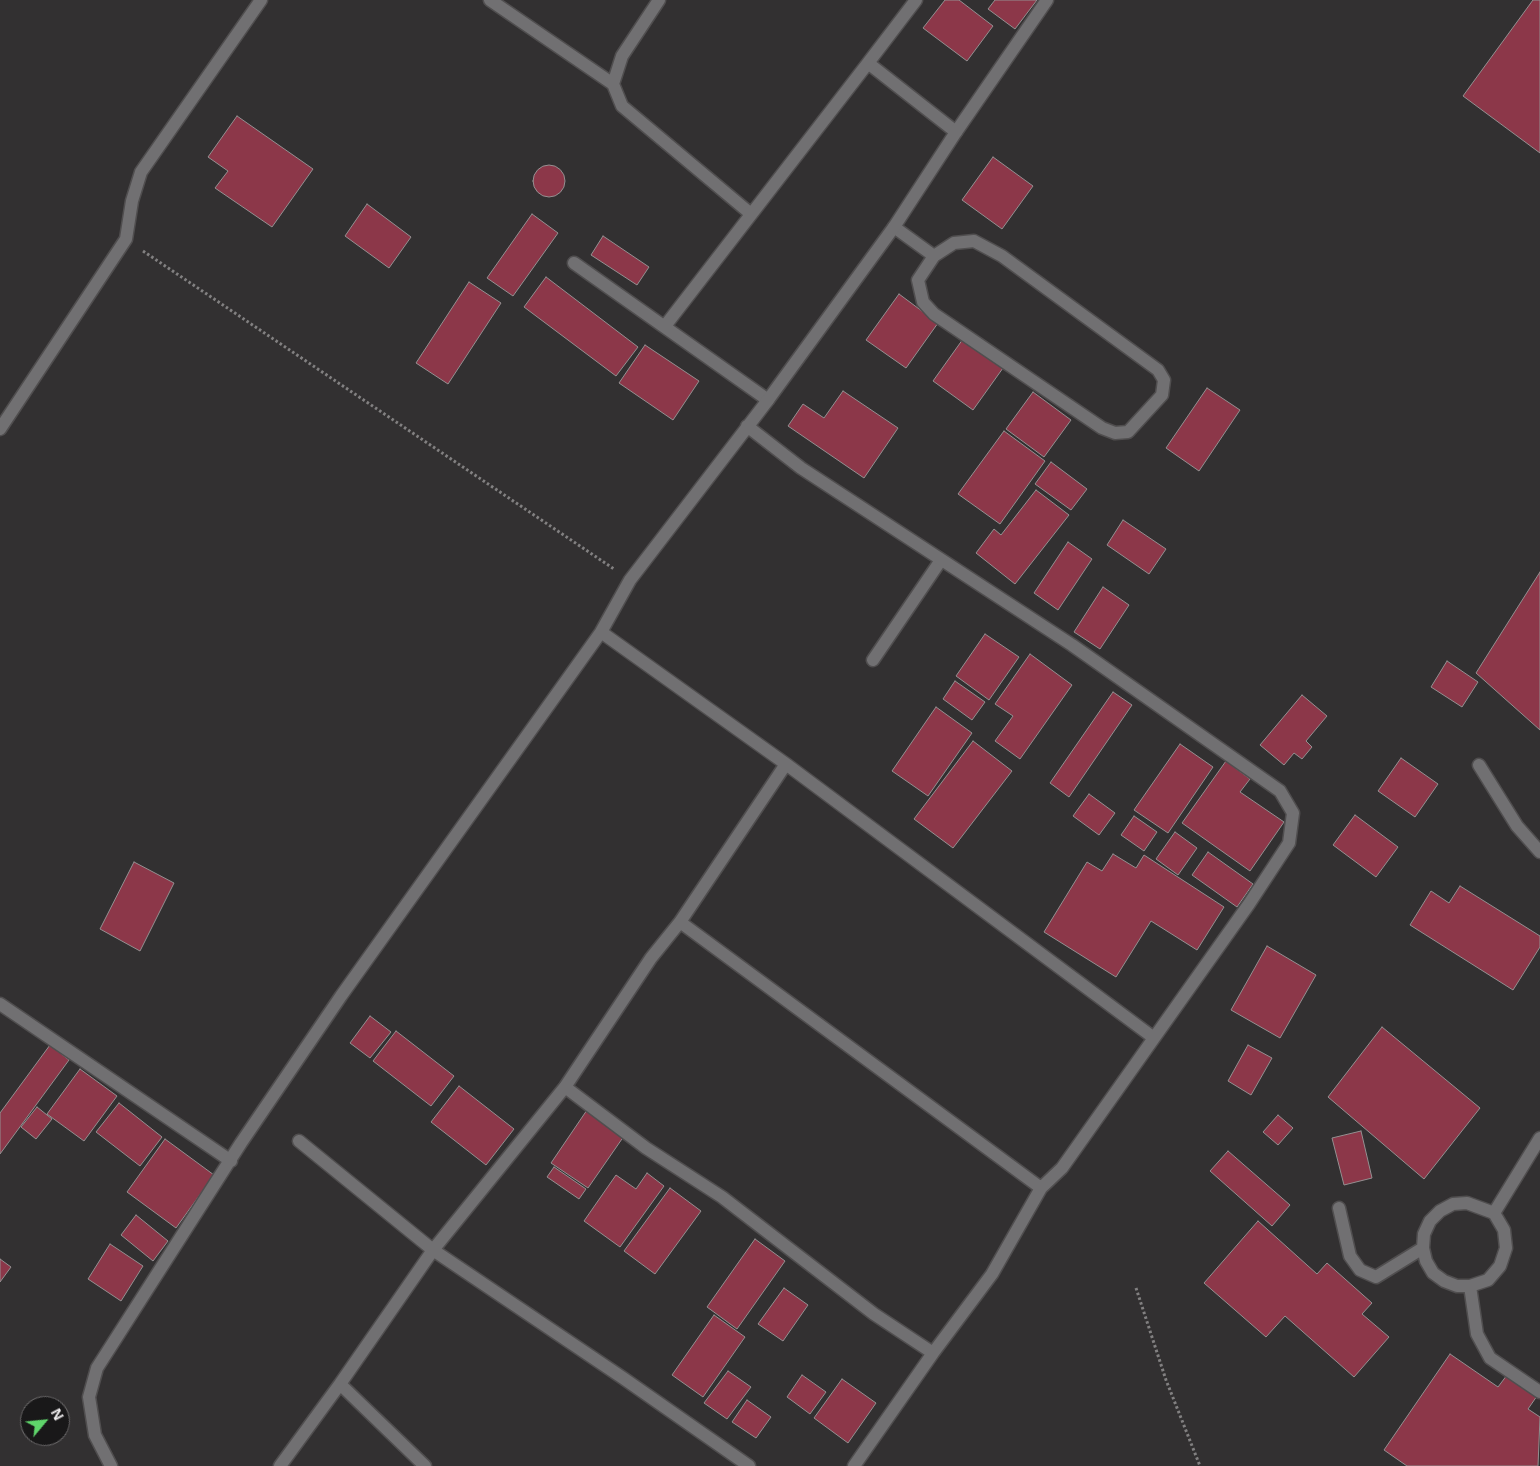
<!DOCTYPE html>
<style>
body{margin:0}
#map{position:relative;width:1540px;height:1466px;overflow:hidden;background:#323031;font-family:"Open Sans",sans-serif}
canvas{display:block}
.north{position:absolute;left:20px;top:1396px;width:50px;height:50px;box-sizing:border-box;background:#191819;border:1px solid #6e6c6d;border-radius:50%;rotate:62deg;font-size:14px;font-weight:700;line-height:20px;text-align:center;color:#edebec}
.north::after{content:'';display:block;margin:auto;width:18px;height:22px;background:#5fd56b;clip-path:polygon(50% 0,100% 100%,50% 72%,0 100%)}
</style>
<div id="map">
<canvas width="1540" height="1466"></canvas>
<div class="north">N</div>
</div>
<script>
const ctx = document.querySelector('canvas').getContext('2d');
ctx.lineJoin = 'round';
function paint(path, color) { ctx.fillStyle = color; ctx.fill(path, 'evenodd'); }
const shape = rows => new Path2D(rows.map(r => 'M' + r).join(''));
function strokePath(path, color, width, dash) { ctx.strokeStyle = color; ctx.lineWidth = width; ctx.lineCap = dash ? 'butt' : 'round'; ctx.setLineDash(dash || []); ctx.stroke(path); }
const building = shape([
 [945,0,959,0,993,26,967,61,923,28,945,0],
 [995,0,1037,0,1015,29,988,9,995,0],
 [1533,0,1540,0,1540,153,1463,96,1533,0],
 [237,116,313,169,272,227,215,188,228,171,208,157,237,116],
 [993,157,1033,186,1002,229,962,200,993,157],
 '533 181a16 16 0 1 1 32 0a16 16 0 1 1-32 0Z',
 [367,204,411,237,389,268,345,236,367,204],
 [532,214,558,233,513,296,487,278,532,214],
 [603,236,649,267,637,285,591,255,603,236],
 [546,277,638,347,616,376,524,307,546,277],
 [469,282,501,303,448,384,416,363,469,282],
 [899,294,938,323,906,368,866,340,899,294],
 [963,339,1003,368,973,410,933,381,963,339],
 [645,345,699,381,673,420,619,383,645,345],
 [1207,388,1240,410,1199,471,1166,448,1207,388],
 [843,391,898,428,864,478,788,426,803,404,824,418,843,391],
 [1033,392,1071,420,1044,457,1006,429,1033,392],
 [1004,431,1045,461,1000,524,958,494,1004,431],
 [1051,462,1087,489,1071,510,1035,484,1051,462],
 [1036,490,1069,515,1015,584,976,553,994,529,1001,535,1036,490],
 [1123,520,1166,549,1149,574,1107,545,1123,520],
 [1068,542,1092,559,1058,610,1034,593,1068,542],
 [1540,572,1540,730,1476,673,1540,572],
 [1103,587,1129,605,1100,649,1074,632,1103,587],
 [985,634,1019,657,989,700,956,676,985,634],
 [1030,654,1072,685,1020,759,995,741,1013,716,995,704,1030,654],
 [1447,661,1478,682,1462,707,1431,687,1447,661],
 [955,681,985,702,972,720,943,699,955,681],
 [1113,692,1132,705,1069,797,1050,783,1113,692],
 [1302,695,1327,716,1306,741,1312,747,1302,759,1294,753,1284,765,1260,745,1302,695],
 [936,707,972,733,928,796,892,771,936,707],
 [973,741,1012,771,953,848,914,819,973,741],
 [1180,744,1213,767,1168,833,1134,810,1180,744],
 [1401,758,1438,784,1415,817,1378,791,1401,758],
 [1226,761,1250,779,1240,792,1284,822,1250,871,1182,823,1226,761],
 [1089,794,1115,813,1099,835,1073,816,1089,794],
 [1355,815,1398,847,1376,877,1333,845,1355,815],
 [1134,816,1157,832,1144,851,1121,835,1134,816],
 [1175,832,1197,848,1178,875,1156,859,1175,832],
 [1208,852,1253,884,1237,907,1192,875,1208,852],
 [1113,854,1136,868,1144,855,1224,907,1197,950,1151,921,1116,977,1044,932,1087,862,1102,871,1113,854],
 [134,862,174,883,140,951,100,929,134,862],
 [1460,886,1540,936,1540,947,1513,990,1410,925,1431,891,1449,903,1460,886],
 [1267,946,1316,975,1280,1038,1231,1010,1267,946],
 [370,1016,391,1032,370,1058,350,1043,370,1016],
 [1382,1027,1480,1108,1424,1179,1328,1097,1382,1027],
 [396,1031,454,1076,431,1106,373,1061,396,1031],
 [50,1045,69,1060,0,1154,0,1113,50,1045],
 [1248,1045,1272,1058,1251,1095,1228,1081,1248,1045],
 [80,1069,117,1096,84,1141,47,1114,80,1069],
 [459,1086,514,1129,486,1165,431,1122,459,1086],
 [119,1103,162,1137,140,1166,96,1132,119,1103],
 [37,1107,52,1119,36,1139,21,1127,37,1107],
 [587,1110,624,1136,588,1188,551,1163,587,1110],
 [1278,1115,1293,1128,1278,1145,1263,1132,1278,1115],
 [1361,1131,1372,1178,1344,1185,1332,1138,1361,1131],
 [165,1139,214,1175,176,1228,127,1192,165,1139],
 [1228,1151,1290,1205,1272,1226,1210,1171,1228,1151],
 [554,1167,586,1189,579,1199,547,1177,554,1167],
 [647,1173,664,1186,620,1247,584,1221,616,1175,636,1189,647,1173],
 [670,1188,701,1211,655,1274,624,1251,670,1188],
 [136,1215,168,1241,153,1261,121,1235,136,1215],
 [1258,1221,1317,1274,1327,1263,1372,1303,1362,1314,1389,1337,1354,1377,1285,1316,1266,1337,1204,1283,1258,1221],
 [755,1239,785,1261,737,1329,707,1307,755,1239],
 [110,1244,143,1266,121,1301,88,1279,110,1244],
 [0,1259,11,1267,0,1282,0,1259],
 [784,1288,808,1305,783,1341,758,1324,784,1288],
 [714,1315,745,1337,703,1397,672,1375,714,1315],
 [1450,1354,1498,1387,1507,1375,1537,1396,1528,1409,1540,1417,1538,1466,1407,1466,1384,1450,1450,1354],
 [728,1371,751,1387,727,1419,704,1403,728,1371],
 [802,1375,826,1392,810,1414,787,1397,802,1375],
 [842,1379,876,1403,848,1443,814,1418,842,1379],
 [747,1400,771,1417,756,1438,732,1422,747,1400]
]);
paint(building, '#8c3749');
strokePath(building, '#949091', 1);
const lane = shape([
 [490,0,613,84],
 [659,0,622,56,613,84,622,106,751,214],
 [868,63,916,0],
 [894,227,934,256],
 [974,241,1002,256,1158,370,1164,380,1162,395,1128,432,1115,433,1102,428,934,314,923,302,918,280,934,256,954,243,974,241],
 [574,263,768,400],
 [665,326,868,63,956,132],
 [873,660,941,560],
 [1479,765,1517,826,1540,852]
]);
const street = shape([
 [0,429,126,239,132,201,141,172,261,0],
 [601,632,786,764,1154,1038,1249,904,1289,843,1293,813,1280,791,1072,645,801,468,747,426],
 [680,922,1041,1188],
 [0,1004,231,1161],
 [565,1087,646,1148,722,1197,874,1314,933,1353,854,1466],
 [299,1141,433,1250,623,1378,749,1466],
 [1467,1203,1494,1213,1504,1230,1506,1248,1500,1266,1488,1280,1470,1286,1457,1286,1444,1281,1433,1273,1426,1261,1423,1248,1424,1234,1430,1221,1440,1211,1453,1204,1467,1203],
 [1339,1208,1350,1256,1360,1270,1376,1277,1423,1248],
 [1494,1213,1540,1138],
 [1470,1286,1477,1334,1490,1358,1540,1392],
 [933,1353,992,1274,1041,1188,1062,1168,1154,1038],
 [340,1384,425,1466],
 [111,1466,95,1435,89,1397,97,1368,241,1143,341,996,601,632,630,580,768,400,894,227,956,132,1047,0],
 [280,1466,340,1384,433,1250,565,1087,651,958,680,922,786,764]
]);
strokePath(lane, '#504e4f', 15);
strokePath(street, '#504e4f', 15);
strokePath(shape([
 [143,251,614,569],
 [1136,1288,1166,1380,1200,1466]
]), '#828081', 3, [2.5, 2.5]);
strokePath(lane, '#717072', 12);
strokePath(street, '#717072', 12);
</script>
